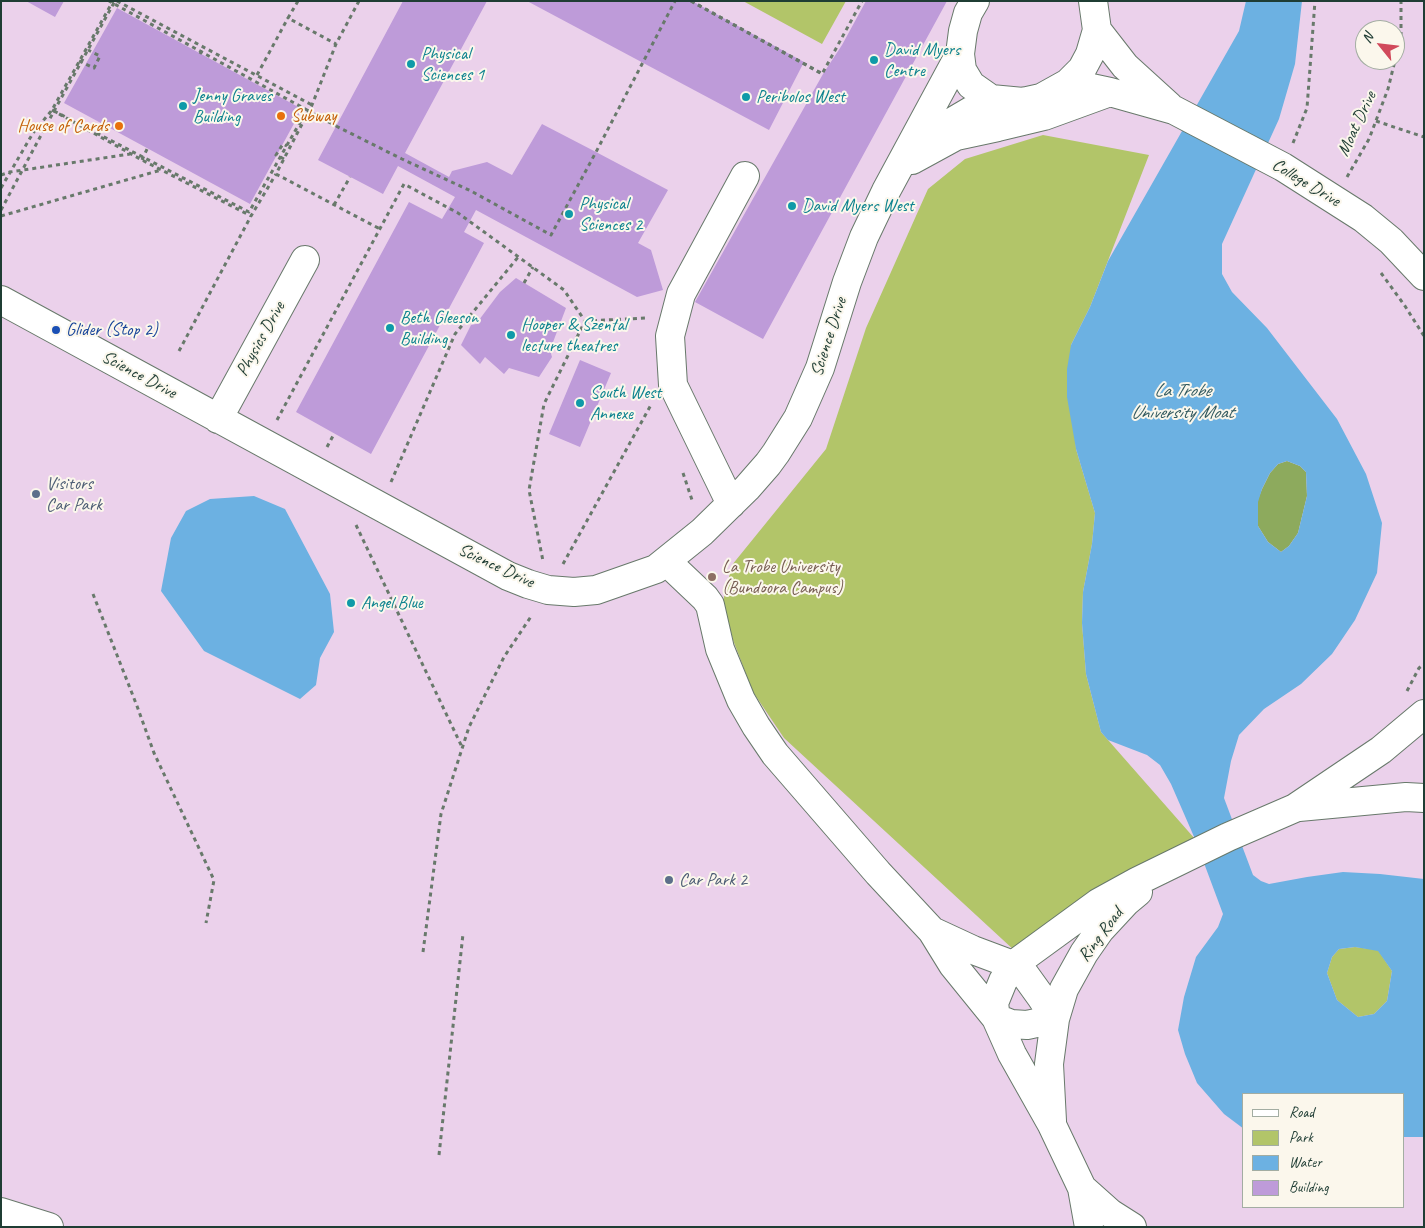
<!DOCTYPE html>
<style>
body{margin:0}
#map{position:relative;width:1425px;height:1228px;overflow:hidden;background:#f1e9d0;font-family:Caveat,sans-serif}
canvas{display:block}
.frame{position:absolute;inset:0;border:2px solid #1f3d34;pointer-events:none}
.legend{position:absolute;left:1242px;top:1093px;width:162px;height:115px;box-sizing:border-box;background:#fbf7ec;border:1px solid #a3ada2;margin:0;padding:6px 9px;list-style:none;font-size:15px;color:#1f3d34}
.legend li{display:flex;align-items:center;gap:10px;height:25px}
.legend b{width:25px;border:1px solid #a3ada2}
.north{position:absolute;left:1355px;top:20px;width:50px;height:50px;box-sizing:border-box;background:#fbf7ec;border:1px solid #a3ada2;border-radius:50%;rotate:299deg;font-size:14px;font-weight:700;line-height:20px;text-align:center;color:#1f3d34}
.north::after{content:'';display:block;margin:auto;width:18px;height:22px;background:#d1495b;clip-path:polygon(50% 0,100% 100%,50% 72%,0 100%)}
</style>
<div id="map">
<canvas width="1425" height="1228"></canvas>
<div class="frame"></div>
<ul class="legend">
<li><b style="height:6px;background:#fff"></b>Road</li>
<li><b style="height:14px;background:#b2c569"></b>Park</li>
<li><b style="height:14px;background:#6cb1e2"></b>Water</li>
<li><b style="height:14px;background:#be9bd9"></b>Building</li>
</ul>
<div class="north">N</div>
</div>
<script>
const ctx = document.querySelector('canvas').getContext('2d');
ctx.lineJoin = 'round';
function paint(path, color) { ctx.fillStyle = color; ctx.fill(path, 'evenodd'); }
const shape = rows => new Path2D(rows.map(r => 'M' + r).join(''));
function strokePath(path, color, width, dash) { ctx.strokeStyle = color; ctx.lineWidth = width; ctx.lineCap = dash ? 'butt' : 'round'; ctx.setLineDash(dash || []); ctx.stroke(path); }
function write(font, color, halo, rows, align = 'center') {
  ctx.font = font + ' Caveat,sans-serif'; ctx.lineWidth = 4; ctx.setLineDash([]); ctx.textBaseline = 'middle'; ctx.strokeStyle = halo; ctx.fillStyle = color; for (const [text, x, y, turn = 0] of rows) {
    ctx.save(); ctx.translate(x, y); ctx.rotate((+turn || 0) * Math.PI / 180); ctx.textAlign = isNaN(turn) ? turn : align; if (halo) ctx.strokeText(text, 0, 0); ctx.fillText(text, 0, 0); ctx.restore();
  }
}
paint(shape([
 [1,1,1424,1,1424,1227,1,1227],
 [1365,30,1395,30,1395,60,1365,60],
 [1244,1094,1404,1094,1404,1207,1244,1207]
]), '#ebd1eb');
paint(shape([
 [743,1,846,1,822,44],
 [1043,135,1149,155,1090,307,1071,345,1076,449,1095,513,1092,544,1083,592,1082,623,1086,674,1101,732,1195,839,1015,951,784,738,753,692,733,640,723,601,732,565,826,449,866,328,928,189,965,159],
 [1355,947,1378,950,1392,971,1387,1001,1374,1014,1358,1017,1337,1000,1327,973,1332,957,1339,949]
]), '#b2c569');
paint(shape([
 [1287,461,1300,466,1306,472,1307,496,1298,533,1289,546,1281,552,1268,542,1258,526,1257,502,1262,489,1270,473,1278,464]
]), '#8daa5d');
paint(shape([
 [1246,1,1302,1,1295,64,1279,119,1222,244,1222,274,1232,292,1267,328,1337,419,1366,474,1382,523,1377,573,1355,620,1332,654,1301,684,1264,709,1239,735,1231,761,1224,798,1253,875,1261,881,1269,884,1307,877,1343,872,1380,874,1424,879,1424,1137,1404,1137,1404,1094,1244,1094,1244,1129,1224,1114,1197,1083,1185,1054,1178,1030,1184,997,1196,957,1218,927,1223,914,1195,839,1171,784,1160,765,1147,755,1108,740,1101,732,1086,674,1082,623,1083,592,1092,544,1095,513,1076,449,1067,397,1067,369,1071,345,1090,307,1108,261,1239,31],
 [1287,461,1300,466,1306,472,1307,496,1298,533,1289,546,1281,552,1268,542,1258,526,1258,502,1262,489,1270,473,1278,464],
 [1355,947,1378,951,1392,971,1387,1001,1374,1014,1358,1017,1337,1000,1327,973,1332,957,1339,949],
 [254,496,285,509,330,594,334,632,320,658,316,685,300,699,204,651,161,591,171,538,186,511,210,499]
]), '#6cb1e2');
paint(shape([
 [26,1,64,1,55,17],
 [403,1,487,1,405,153,449,177,452,171,487,162,512,175,542,124,596,152,668,190,638,243,651,250,663,290,637,297,476,210,464,232,484,243,371,454,296,412,409,202,442,219,455,197,398,166,383,194,318,160],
 [527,1,692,1,804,62,769,130],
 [866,1,947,1,763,339,695,302,823,74,842,45],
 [117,8,302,109,250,204,64,103],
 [516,278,566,308,550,350,552,357,539,377,509,368,504,374,485,357,480,364,461,345,471,325,476,324,500,292],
 [580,360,611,373,580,447,549,434]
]), '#be9bd9');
const minor = shape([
 [975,1,968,13,963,31,960,54,962,70,971,85,991,99,1023,102,1041,98,1068,83,1082,69,1090,54,1097,30,1093,1],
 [1097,30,1125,66,1169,106],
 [1068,83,1110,92,1174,110,1283,167,1363,218,1391,241,1424,276],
 [935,135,940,129,991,99],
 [912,160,956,136,998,127,1044,116,1110,92],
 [1,300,508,576,528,584,548,590,574,592,596,590,656,569,702,532,747,488,768,464,776,453,798,418,820,368,847,282,864,237,886,191,960,54],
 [218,419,305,260],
 [731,504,673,385,670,336,681,294,745,176],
 [666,561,705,598,710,605,720,649,741,700,756,726,775,754,878,873,932,931,953,965,996,1018],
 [1299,807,1406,797,1424,798],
 [932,931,973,950,1013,965,1023,972,1041,997,1055,1019,1049,1064,1052,1121],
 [996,1018,1011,1024,1027,1025,1055,1019,1064,989,1084,953,1100,930,1126,902,1138,892],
 [1082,1188,1110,1213,1132,1227],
 [1089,1227,1082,1188,1052,1125,1012,1054,996,1018,994,1003,1003,981,1013,965,1098,903,1138,881,1228,837,1295,808,1381,750,1424,714]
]);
const major = shape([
 [1,1212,49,1227]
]);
strokePath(minor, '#68796b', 30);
strokePath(major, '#68796b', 30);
strokePath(shape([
 [117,1,312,105],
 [298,1,288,18,336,44],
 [359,1,336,44,312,105,276,174,380,229],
 [691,1,822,74,862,1],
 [200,54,204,47],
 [79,61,94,68,100,56,88,50],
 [257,75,288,18],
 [52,110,142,160,251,216],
 [1376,121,1424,137],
 [336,126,402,159,471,191,551,235,596,152,675,1],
 [1293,143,1307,108,1315,1],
 [284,159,276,155,283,144,287,146],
 [142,160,148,147],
 [1,175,10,172,130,154],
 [1347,177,1369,139,1388,89,1401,36,1401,1],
 [1,188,33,133,52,110,113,1],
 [334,205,350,177],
 [1,216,161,170],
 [1381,273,1405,306,1424,336],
 [524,283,533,267],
 [585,321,647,318],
 [179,351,251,216,276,174],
 [277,420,404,184,458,213,469,221,564,290,585,321,544,404,529,490,543,561],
 [327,447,334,434],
 [683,473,693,503],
 [391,482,455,334,519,256],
 [356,525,462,747],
 [563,564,652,403],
 [93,594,137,706,154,753,214,880,206,923],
 [1407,691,1419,668,1424,664],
 [423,952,441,814,469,727,504,657,532,615],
 [439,1155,463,934]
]), '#68796b', 3, [4, 4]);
strokePath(minor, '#fff', 28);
strokePath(major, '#fff', 28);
strokePath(shape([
 [691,1,823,74],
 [307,110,336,126],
 [54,111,249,212,307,110,109,1],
 [1,210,54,111,115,1]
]), '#68796b', 3, [4, 4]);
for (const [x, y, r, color] of [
 [874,60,5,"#0f9aa8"],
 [411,64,5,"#0f9aa8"],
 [746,97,5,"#0f9aa8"],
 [183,106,5,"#0f9aa8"],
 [281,116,5,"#e8710a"],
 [119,126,5,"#e8710a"],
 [792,206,5,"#0f9aa8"],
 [569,214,5,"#0f9aa8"],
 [390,328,5,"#0f9aa8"],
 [56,330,5,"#1a4fb4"],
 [511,335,5,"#0f9aa8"],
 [580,403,5,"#0f9aa8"],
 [36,494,5,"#5c6f8a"],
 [712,577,5,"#8d6e63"],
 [351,603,5,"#0f9aa8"],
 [669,880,5,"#5c6f8a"]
]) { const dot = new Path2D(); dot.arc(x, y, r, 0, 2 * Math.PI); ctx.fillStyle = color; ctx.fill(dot); strokePath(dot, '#fbf7ec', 2); }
write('18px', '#0d838f', '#fbf7ec', [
 ["David Myers",884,50],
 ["Centre",884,71],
 ["Physical",421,54],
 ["Sciences 1",421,75],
 ["Jenny Graves",193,96],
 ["Building",193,117],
 ["Peribolos West",756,97],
 ["Physical",579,204],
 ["Sciences 2",579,225],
 ["David Myers West",802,206],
 ["Beth Gleeson",400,318],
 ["Building",400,339],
 ["Hooper & Szental",521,325],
 ["lecture theatres",521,346],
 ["South West",590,393],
 ["Annexe",590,414],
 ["Angel Blue",361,603]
], 'left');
write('18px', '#c56008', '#fbf7ec', [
 ["Subway",291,116],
 ["House of Cards",109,126,"right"]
], 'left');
write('18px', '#1f3d34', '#fbf7ec', [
 ["Moat Drive",1357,124,-65],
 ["College Drive",1306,183,31],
 ["Science Drive",829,337,-72],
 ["Physics Drive",261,339,-61],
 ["Science Drive",139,375,28],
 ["Science Drive",496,566,25],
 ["Ring Road",1101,935,-53]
]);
write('18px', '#164399', '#fbf7ec', [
 ["Glider (Stop 2)",66,330]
], 'left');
write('18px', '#4e5e75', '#fbf7ec', [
 ["Visitors",46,484],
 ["Car Park",46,505],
 ["Car Park 2",679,880]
], 'left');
write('18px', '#785e54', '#fbf7ec', [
 ["La Trobe University",722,567],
 ["(Bundoora Campus)",722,588]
], 'left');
write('italic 19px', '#325a60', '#fbf7ec', [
 ["La Trobe",1182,391],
 ["University Moat",1182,413]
]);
</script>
